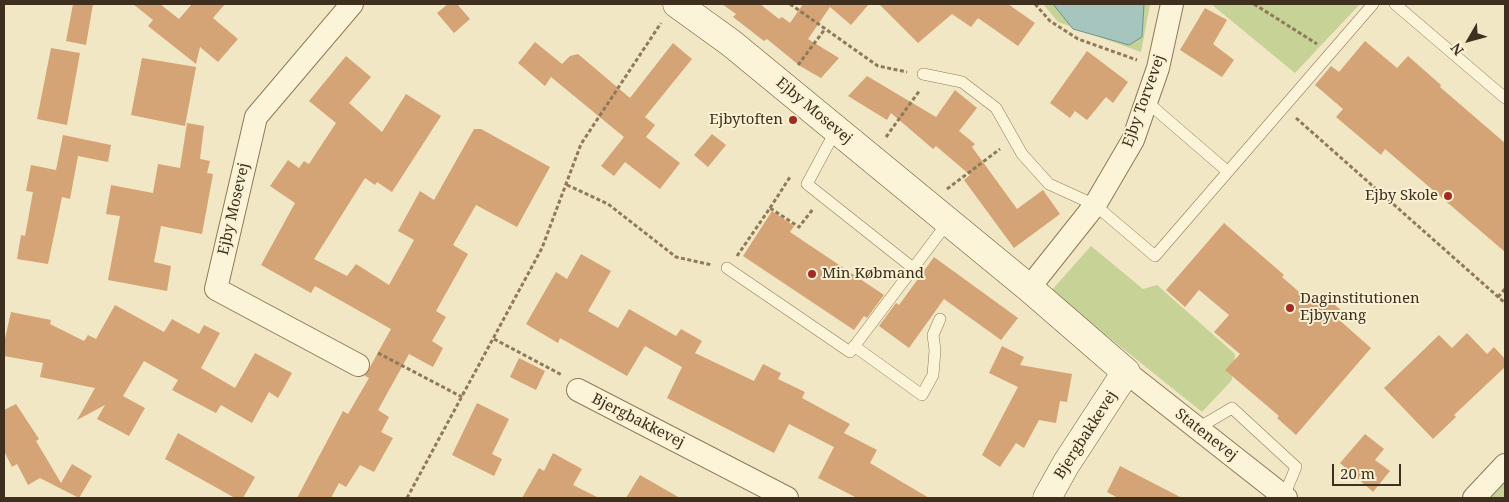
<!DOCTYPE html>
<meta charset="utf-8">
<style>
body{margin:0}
#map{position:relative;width:1509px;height:502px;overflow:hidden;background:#f2e7c4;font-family:"Noto Serif",serif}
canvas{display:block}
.frame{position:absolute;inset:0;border:5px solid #3e2f1e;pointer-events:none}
.north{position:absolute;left:1444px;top:15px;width:50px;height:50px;-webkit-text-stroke:4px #f9f1d4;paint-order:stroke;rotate:232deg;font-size:14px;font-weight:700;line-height:20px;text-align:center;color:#3e2f1e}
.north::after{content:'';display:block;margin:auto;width:18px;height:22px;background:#3e2f1e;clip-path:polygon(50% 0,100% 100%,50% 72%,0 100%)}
.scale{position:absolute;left:1332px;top:464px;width:69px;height:22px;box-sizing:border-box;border:2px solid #3e2f1e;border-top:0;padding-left:6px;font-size:15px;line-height:18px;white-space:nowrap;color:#3e2f1e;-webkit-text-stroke:4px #f9f1d4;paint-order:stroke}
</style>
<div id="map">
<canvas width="1509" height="502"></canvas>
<div class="frame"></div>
<div class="north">N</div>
<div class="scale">20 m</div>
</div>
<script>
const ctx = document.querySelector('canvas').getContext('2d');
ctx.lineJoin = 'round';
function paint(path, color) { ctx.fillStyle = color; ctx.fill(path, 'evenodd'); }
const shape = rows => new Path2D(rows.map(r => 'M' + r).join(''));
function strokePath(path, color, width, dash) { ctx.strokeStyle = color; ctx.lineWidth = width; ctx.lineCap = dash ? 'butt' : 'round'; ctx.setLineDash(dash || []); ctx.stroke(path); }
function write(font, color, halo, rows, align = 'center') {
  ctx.font = font + ' "Noto Serif",serif'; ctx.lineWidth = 4; ctx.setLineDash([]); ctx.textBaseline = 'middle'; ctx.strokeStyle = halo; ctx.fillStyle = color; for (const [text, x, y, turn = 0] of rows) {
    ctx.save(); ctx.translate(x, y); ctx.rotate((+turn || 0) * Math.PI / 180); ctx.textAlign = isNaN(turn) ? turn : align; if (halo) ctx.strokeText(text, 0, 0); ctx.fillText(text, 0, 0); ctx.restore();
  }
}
paint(shape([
 [1043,4,1150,4,1141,52,1058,22],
 [1211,4,1360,4,1295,73],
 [1091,246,1143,289,1157,285,1235,354,1232,380,1202,412,1051,291],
 [1505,475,1505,498,1482,498]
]), '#c7d296');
const water = shape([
 [1053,4,1144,4,1142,37,1129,45,1073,29,1053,4]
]);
paint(water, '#a6c5be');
strokePath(water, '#6c958d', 1);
paint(shape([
 [73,4,93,4,86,45,66,41],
 [133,4,160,4,179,19,192,4,225,4,213,18,238,39,218,62,200,47,196,64,148,26,153,20],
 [448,4,457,4,470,19,454,33,437,13],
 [722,4,760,4,779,19,782,17,790,23,803,4,869,4,851,25,830,7,808,39,839,58,821,78,800,66,767,39,764,41,733,17,736,14],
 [879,4,1008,4,1035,23,1018,46,978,18,971,27,952,14,918,43],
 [1205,8,1227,20,1213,44,1234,60,1222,77,1180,50],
 [1365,41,1397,68,1408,56,1441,85,1440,87,1505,143,1505,252,1385,149,1381,155,1336,117,1343,109,1315,85,1331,66,1339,72],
 [535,42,562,64,570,56,578,54,630,98,673,43,692,59,645,117,655,125,646,137,680,163,660,189,625,162,614,176,601,166,624,137,551,77,545,86,518,63],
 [51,48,80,53,67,125,37,119],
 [1087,51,1128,82,1113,103,1106,97,1087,120,1075,111,1070,118,1050,103],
 [346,56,371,77,349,103,382,132,406,94,441,116,392,192,377,182,375,185,365,178,314,259,347,276,356,264,389,285,414,240,398,231,420,191,434,200,474,129,481,129,550,167,517,227,476,205,453,245,468,254,436,311,446,317,432,341,443,348,433,367,409,354,378,410,389,417,381,432,393,438,374,472,360,465,346,487,339,483,331,498,297,498,343,411,348,414,369,378,365,376,391,329,315,286,311,293,261,265,295,203,270,186,288,160,299,168,304,161,309,164,336,123,309,101],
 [142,58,196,67,185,126,131,115],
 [867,76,936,117,955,90,977,108,959,131,975,144,972,147,1017,209,1043,190,1060,214,1014,248,964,180,970,175,936,146,933,149,891,113,887,120,848,96],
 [187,123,204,126,200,159,210,161,207,173,213,174,202,234,161,226,154,262,171,266,167,291,108,280,120,216,106,214,111,185,153,193,158,164,180,168],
 [712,134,726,145,708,167,694,155],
 [63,135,111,145,108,162,78,156,70,199,62,197,48,264,17,259,21,235,25,236,33,192,26,191,31,165,56,170],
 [772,211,794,226,790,232,884,295,867,318,864,316,854,330,743,256],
 [1224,223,1284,275,1282,277,1314,305,1323,295,1342,311,1337,318,1371,348,1296,435,1277,418,1279,416,1225,370,1240,354,1214,332,1229,315,1199,290,1185,307,1166,290],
 [581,254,611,271,588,311,618,328,629,309,676,336,681,329,702,341,695,353,754,381,763,364,781,373,778,379,805,392,802,398,850,424,844,433,877,450,870,463,929,498,857,498,818,478,834,447,789,424,774,453,667,398,682,367,645,346,627,376,560,338,558,343,526,324,556,272,567,279],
 [934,257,1018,318,1001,340,944,299,909,348,879,326,896,303,899,305],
 [115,305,164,332,172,319,199,334,204,325,220,333,201,368,235,388,255,353,292,373,278,398,269,392,252,423,221,405,216,413,172,390,178,380,144,361,123,396,145,408,129,436,97,419,105,405,77,420,95,388,40,377,43,363,4,356,4,343,11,312,51,320,50,324,84,341,88,335,96,339],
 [1467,333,1487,354,1494,347,1505,359,1505,367,1454,415,1456,417,1433,439,1384,388,1439,335,1452,348],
 [1002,346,1024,357,1020,365,1072,374,1067,402,1060,401,1056,423,1039,420,1024,448,1016,443,1000,467,982,455,1018,387,989,373],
 [519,358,545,371,536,390,510,377],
 [477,403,509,419,492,454,502,459,494,476,452,455],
 [16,404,39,439,36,441,61,483,72,464,92,476,79,498,40,478,28,485,17,464,12,467,4,451,4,410],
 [178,433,255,477,243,498,235,498,165,459],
 [1365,434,1384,449,1375,460,1390,471,1373,492,1340,463],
 [553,453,582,469,573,485,599,498,522,498,539,468,544,471],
 [1120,466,1182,498,1118,498,1107,492],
 [640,475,680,498,626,498]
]), '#d4a376');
const lane = shape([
 [1395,4,1505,98],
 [923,74,962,82,996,108,1022,154,1049,184,1095,205,1155,256,1373,4],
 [1147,102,1227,171],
 [836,130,807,184,913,268],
 [727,268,850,352,948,222],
 [854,346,922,395,933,375,935,350,933,335,940,319],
 [1198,428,1232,408,1296,467,1284,496]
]);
const street = shape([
 [352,4,256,117,216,289,358,365],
 [1029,288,1095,205,1133,140,1158,68,1172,4],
 [1126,372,1286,498],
 [578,390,787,498],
 [1474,498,1505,465]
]);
const secondary = shape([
 [677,4,731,43,1029,288,1126,372,1066,464,1047,498]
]);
strokePath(lane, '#8f7958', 12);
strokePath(street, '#8f7958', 24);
strokePath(secondary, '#715a3b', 29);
strokePath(shape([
 [790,4,878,66,907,72],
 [1035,4,1050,21,1078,39,1137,60],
 [1254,4,1317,44],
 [798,65,825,29],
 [1296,118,1505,303],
 [886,137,920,90],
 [567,185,608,204,676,257,712,265],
 [947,189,1000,149],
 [770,208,790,177],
 [737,256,770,208,799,227,813,209],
 [1498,297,1505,289],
 [494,339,562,375],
 [378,353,462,397],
 [407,498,542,248,581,144,661,23]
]), '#8f7958', 3, [4, 2.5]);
strokePath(lane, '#fcf4d8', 11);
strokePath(street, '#fcf4d8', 22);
strokePath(secondary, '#fcf4d8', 28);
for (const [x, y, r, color] of [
 [793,120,5,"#a42922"],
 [1448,196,5,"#a42922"],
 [812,274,5,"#a42922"],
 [1290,308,5,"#a42922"]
]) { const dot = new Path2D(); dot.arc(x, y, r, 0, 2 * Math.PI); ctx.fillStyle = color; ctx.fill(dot); strokePath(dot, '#f9f1d4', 2); }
write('15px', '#3e2f1e', '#f9f1d4', [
 ["Ejby Torvevej",1144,101,-70],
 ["Ejby Mosevej",814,111,40],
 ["Ejby Mosevej",234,209,-77],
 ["Bjergbakkevej",638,421,27],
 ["Bjergbakkevej",1086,435,-57],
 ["Statenevej",1206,435,38]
]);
write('15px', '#3e2f1e', '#f9f1d4', [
 ["Ejbytoften",783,120],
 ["Ejby Skole",1438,196],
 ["Min Købmand",822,274,"left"],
 ["Daginstitutionen",1300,299,"left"],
 ["Ejbyvang",1300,316,"left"]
], 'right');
</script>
